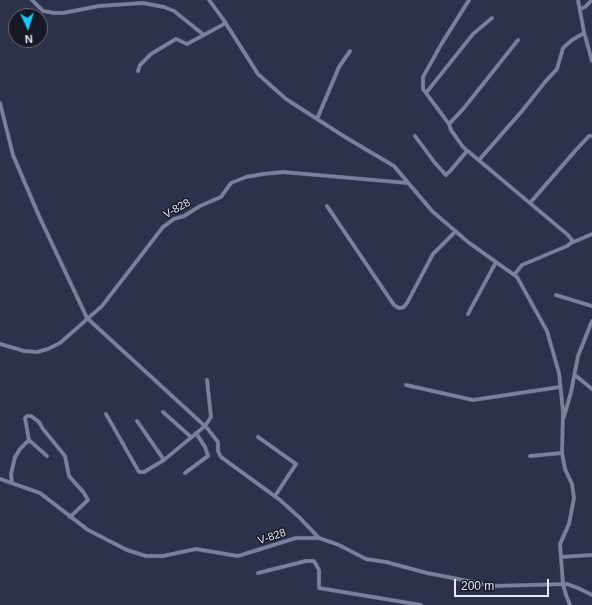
<!DOCTYPE html>
<style>
body{margin:0}
#map{position:relative;width:592px;height:605px;overflow:hidden;background:#2b3249;font-family:Arial,sans-serif}
canvas{display:block}
.north{position:absolute;left:8px;top:8px;width:40px;height:40px;box-sizing:border-box;background:#171a25;border:1px solid #696d79;border-radius:50%;rotate:176deg;font-size:11px;font-weight:700;line-height:16px;text-align:center;color:#e4e9f8}
.north::after{content:'';display:block;margin:auto;width:14px;height:18px;background:#13cafb;clip-path:polygon(50% 0,100% 100%,50% 72%,0 100%)}
.scale{position:absolute;left:454px;top:579px;width:95px;height:18px;box-sizing:border-box;border:2px solid #e4e9f8;border-top:0;padding-left:5px;font-size:12px;line-height:14px;white-space:nowrap;color:#e4e9f8;-webkit-text-stroke:3px #171a25;paint-order:stroke}
</style>
<div id="map">
<canvas width="592" height="605"></canvas>
<div class="north">N</div>
<div class="scale">200 m</div>
</div>
<script>
const ctx = document.querySelector('canvas').getContext('2d');
ctx.lineJoin = 'round';
const shape = rows => new Path2D(rows.map(r => 'M' + r).join(''));
function strokePath(path, color, width, dash) { ctx.strokeStyle = color; ctx.lineWidth = width; ctx.lineCap = dash ? 'butt' : 'round'; ctx.setLineDash(dash || []); ctx.stroke(path); }
function write(font, color, halo, rows, align = 'center') {
  ctx.font = font + ' Arial,sans-serif'; ctx.lineWidth = 3; ctx.setLineDash([]); ctx.textBaseline = 'middle'; ctx.strokeStyle = halo; ctx.fillStyle = color; for (const [text, x, y, turn = 0] of rows) {
    ctx.save(); ctx.translate(x, y); ctx.rotate((+turn || 0) * Math.PI / 180); ctx.textAlign = isNaN(turn) ? turn : align; if (halo) ctx.strokeText(text, 0, 0); ctx.fillText(text, 0, 0); ctx.restore();
  }
}
const street = shape([
 [32,0,43,11,54,13,63,13,99,6,143,3,164,7,174,11,204,35],
 [209,0,223,19,258,74,286,99,345,137,394,166,432,211,468,242,517,277,547,331,559,373,563,411,562,453,565,469,572,484,574,498,569,524,560,544,563,584,566,595,570,605],
 [578,0,584,32,592,61],
 [580,9,585,7,592,0],
 [138,71,140,65,151,54,176,39,187,44,226,23],
 [426,93,473,34,492,18],
 [0,103,13,155,39,216,87,318,207,428,218,442,218,451,221,457,280,500,300,518,319,538],
 [317,119,339,67,350,51],
 [449,124,423,89,423,77,442,43,469,0],
 [415,136,435,163,446,175,451,170,467,151],
 [479,160,522,111,545,82,557,69,563,48,572,40,584,33],
 [530,203,575,151,589,136,592,136],
 [327,206,394,305,399,308,404,307,407,303,433,254,456,231],
 [571,243,592,234],
 [514,275,522,265,567,246,571,243,572,240,568,235,463,147,451,130,449,124,464,108,518,40],
 [556,295,592,306],
 [468,314,496,262],
 [0,344,24,351,37,352,48,349,60,343,102,306,163,227,174,219,184,216,200,206,221,197,231,183,246,177,263,174,283,172,408,183],
 [575,375,592,389],
 [406,385,473,400,560,387],
 [163,412,191,437],
 [106,414,139,472,144,472,164,460,205,426,211,417,207,380],
 [564,417,571,392,578,356,592,321],
 [137,421,164,460],
 [258,437,296,464,275,496],
 [29,440,47,456],
 [530,456,562,453],
 [185,473,208,456,205,447,196,433],
 [0,479,40,493,88,530,127,550,146,556,163,556,196,549,238,556,296,538,319,538,339,545,366,559,386,562,427,573,494,586,567,584,578,588,592,595],
 [12,483,11,474,15,457,20,449,29,440,25,418,27,416,31,416,39,422,43,429,65,456,69,476,84,493,88,500,70,517],
 [561,557,592,555],
 [258,573,306,561,314,561,319,570,319,588,421,605]
]);
strokePath(street, '#4a4f63', 4.5);
strokePath(street, '#79819c', 3.5);
write('11px', '#e4e9f8', '#171a25', [
 ["V-828",177,209,-29],
 ["V-828",272,537,-18]
]);
</script>
